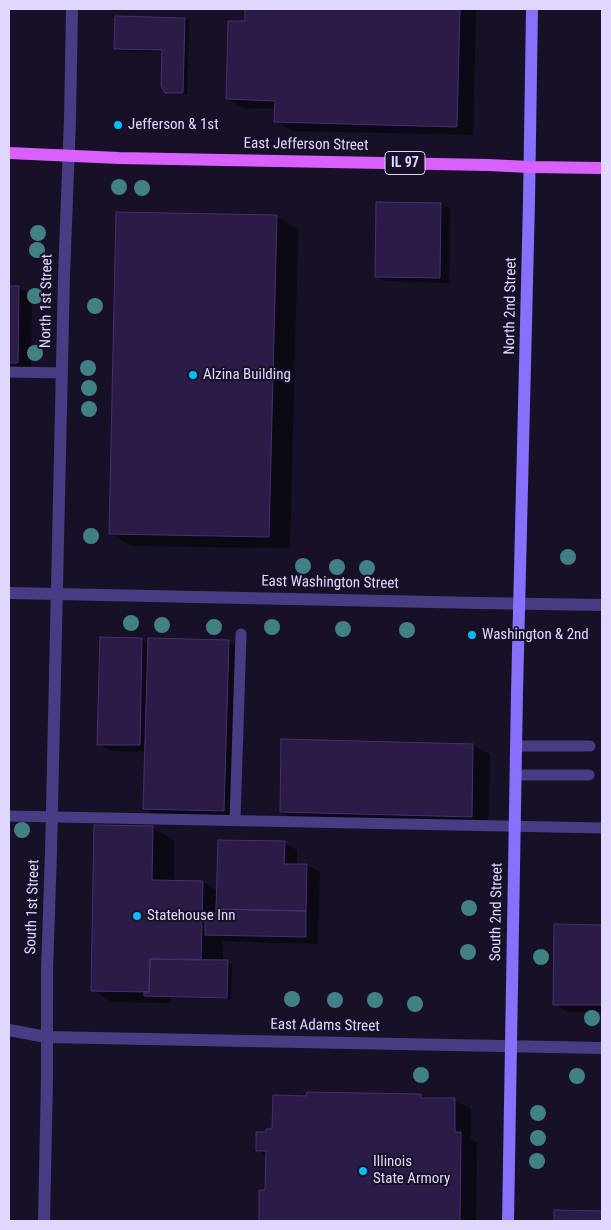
<!DOCTYPE html>
<style>
body{margin:0}
#map{position:relative;width:611px;height:1230px;overflow:hidden;background:#171026;font-family:"Roboto Condensed",sans-serif}
canvas{display:block}
.frame{position:absolute;inset:0;border:10px solid #e1d6fe;pointer-events:none}
</style>
<div id="map">
<canvas width="611" height="1230"></canvas>
<div class="frame"></div>
</div>
<script>
const ctx = document.querySelector('canvas').getContext('2d');
ctx.lineJoin = 'round';
function paint(path, color) { ctx.fillStyle = color; ctx.fill(path, 'evenodd'); }
const shape = rows => new Path2D(rows.map(r => 'M' + r).join(''));
function strokePath(path, color, width, dash) { ctx.strokeStyle = color; ctx.lineWidth = width; ctx.lineCap = dash ? 'butt' : 'round'; ctx.setLineDash(dash || []); ctx.stroke(path); }
function write(font, color, halo, rows, align = 'center') {
  ctx.font = font + ' "Roboto Condensed",sans-serif'; ctx.lineWidth = 4; ctx.setLineDash([]); ctx.textBaseline = 'middle'; ctx.strokeStyle = halo; ctx.fillStyle = color; for (const [text, x, y, turn = 0] of rows) {
    ctx.save(); ctx.translate(x, y); ctx.rotate((+turn || 0) * Math.PI / 180); ctx.textAlign = isNaN(turn) ? turn : align; if (halo) ctx.strokeText(text, 0, 0); ctx.fillText(text, 0, 0); ctx.restore();
  }
}
paint(shape([
 [246,9,476,9,473,135,292,131,275,121,276,109,244,108,227,99,246,22],
 [185,19,189,21,187,95,171,94,166,92,163,52,120,51,116,48],
 [378,203,441,204,450,209,449,283,385,281,376,276],
 [277,217,298,229,290,548,131,546,110,533],
 [9,287,19,287,32,295,31,370,9,369],
 [142,639,149,644,229,641,245,651,241,820,161,818,145,808,146,752,112,751,99,744],
 [282,741,473,745,490,754,488,825,297,821,281,812],
 [95,827,153,828,174,840,174,882,203,882,218,891,284,843,297,850,297,865,307,865,320,872,318,944,223,941,223,962,228,962,232,964,231,999,170,998,170,1003,113,1002,92,990],
 [556,926,602,926,602,1012,568,1012,555,1004],
 [421,1095,427,1099,455,1100,471,1109,471,1139,477,1142,476,1219,479,1221,260,1221,260,1192,266,1192,267,1156,257,1150,267,1134,274,1130,307,1097],
 [555,1211,602,1212,602,1221,555,1221]
]), '#0007');
const building = shape([
 [245,9,460,9,457,127,274,122,275,101,226,99,228,21,245,21,245,9],
 [115,16,185,18,183,93,165,93,161,86,162,50,114,49,115,16],
 [376,202,441,203,440,278,375,277,376,202],
 [116,212,277,215,269,537,109,534,116,212],
 [9,286,19,286,18,363,9,363,9,286],
 [100,637,142,638,140,745,97,745,100,637],
 [148,638,229,640,224,811,143,809,148,638],
 [281,739,473,744,472,817,280,812,281,739],
 [94,825,153,826,152,880,203,881,201,960,150,959,149,992,91,991,94,825],
 [218,840,285,841,284,864,307,864,306,911,216,909,218,840],
 [216,909,306,911,306,937,205,935,205,913,216,913,216,909],
 [554,924,602,925,602,1005,553,1005,554,924],
 [150,959,228,960,227,998,144,996,144,992,149,992,150,959],
 [307,1092,421,1094,421,1098,455,1098,455,1132,461,1132,460,1221,259,1221,259,1190,265,1190,266,1151,256,1151,256,1132,266,1132,266,1129,272,1129,273,1095,306,1096,307,1092],
 [554,1210,602,1211,602,1221,554,1221,554,1210]
]);
paint(building, '#2b1c47');
strokePath(building, '#462f73', 1);
strokePath(shape([
 [9,372,62,373],
 [516,746,590,746],
 [516,775,589,775],
 [9,816,602,828],
 [235,821,241,634]
]), '#4a3c84', 11);
strokePath(shape([
 [9,593,479,603,602,605],
 [9,1030,46,1037,602,1048],
 [44,1221,47,1079,47,971,51,852,64,276,70,120,72,9]
]), '#4a3c84', 12);
strokePath(shape([
 [508,1221,517,692,529,201,532,9]
]), '#886ffc', 12);
strokePath(shape([
 [9,153,119,158,488,165,530,167,602,168]
]), '#d960fc', 12);
ctx.fillStyle = '#418184';
for (const [x, y] of [
 [119,187],
 [142,188],
 [38,233],
 [37,250],
 [35,296],
 [95,306],
 [35,353],
 [88,368],
 [89,388],
 [89,409],
 [91,536],
 [568,557],
 [303,566],
 [337,567],
 [367,568],
 [131,623],
 [162,625],
 [214,627],
 [272,627],
 [343,629],
 [407,630],
 [22,830],
 [469,908],
 [468,952],
 [541,957],
 [292,999],
 [335,1000],
 [375,1000],
 [415,1004],
 [592,1018],
 [421,1075],
 [577,1076],
 [538,1113],
 [538,1138],
 [537,1161]
]) { ctx.beginPath(); ctx.arc(x, y, 8, 0, 2 * Math.PI); ctx.fill(); }
for (const [x, y, r, color] of [
 [118,125,5,"#06bdfa"],
 [193,375,5,"#06bdfa"],
 [472,635,5,"#06bdfa"],
 [137,916,5,"#06bdfa"],
 [363,1171,5,"#06bdfa"]
]) { const dot = new Path2D(); dot.arc(x, y, r, 0, 2 * Math.PI); ctx.fillStyle = color; ctx.fill(dot); strokePath(dot, '#171026', 2); }
for (const [x, y, w] of [
 [405,163,40]
]) { const box = new Path2D(); box.roundRect(x - w / 2, y - 11.5, w, 23, 4); ctx.fillStyle = '#171026'; ctx.fill(box); strokePath(box, '#e1d6fe', 1); }
write('bold 14px', '#e1d6fe', null, [
 ["IL 97",405,163]
]);
write('15px', '#e1d6fe', '#171026', [
 ["Jefferson & 1st",128,125],
 ["Alzina Building",203,375],
 ["Washington & 2nd",482,635],
 ["Statehouse Inn",147,916],
 ["Illinois",373,1162],
 ["State Armory",373,1179]
], 'left');
write('15px', '#e1d6fe', '#171026', [
 ["East Jefferson Street",306,145,1],
 ["North 1st Street",47,301,-89],
 ["North 2nd Street",511,306,-89],
 ["East Washington Street",330,583,1],
 ["South 1st Street",33,907,-88],
 ["South 2nd Street",497,912,-89],
 ["East Adams Street",325,1026,1]
]);
</script>
